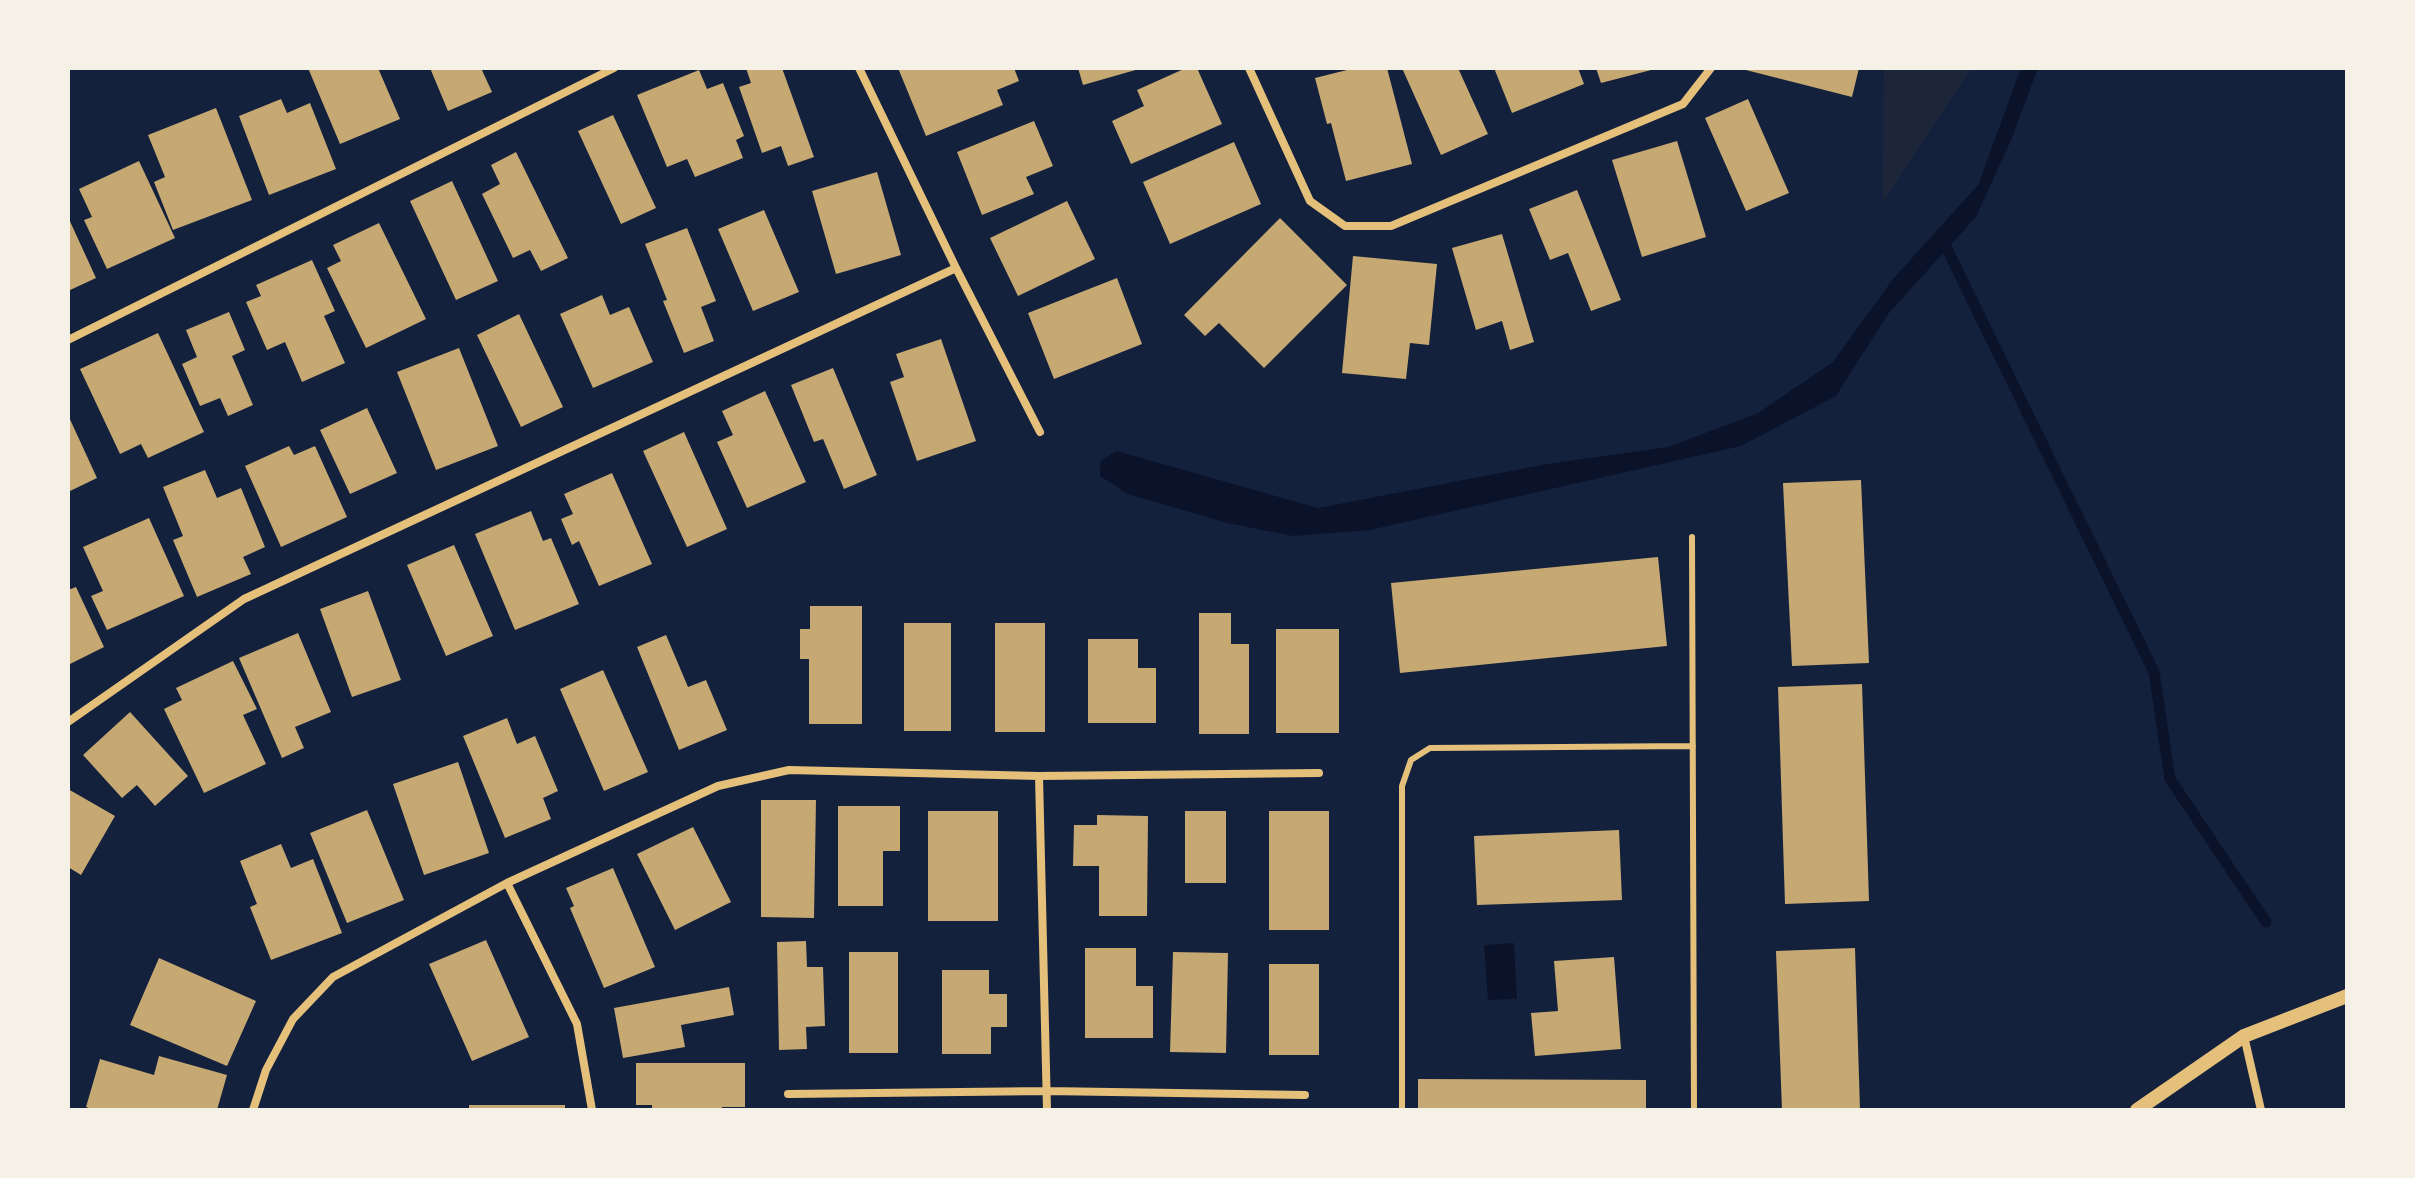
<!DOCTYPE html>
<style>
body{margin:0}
#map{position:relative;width:2415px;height:1178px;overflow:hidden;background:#14213d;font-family:Merriweather,serif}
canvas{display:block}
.frame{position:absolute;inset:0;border:70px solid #f6f1e7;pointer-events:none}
</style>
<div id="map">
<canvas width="2415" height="1178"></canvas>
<div class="frame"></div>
</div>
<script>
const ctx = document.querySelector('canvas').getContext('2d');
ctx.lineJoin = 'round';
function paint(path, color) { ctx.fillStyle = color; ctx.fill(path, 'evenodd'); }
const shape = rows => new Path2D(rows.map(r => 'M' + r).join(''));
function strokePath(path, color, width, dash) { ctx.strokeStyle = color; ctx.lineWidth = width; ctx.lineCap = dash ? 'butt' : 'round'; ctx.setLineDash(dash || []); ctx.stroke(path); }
paint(shape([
 [1884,68,1972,68,1883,202]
]), '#1d2539');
paint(shape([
 [2021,68,2038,68,2012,138,1976,217,1888,314,1836,396,1741,446,1370,530,1293,536,1227,523,1128,494,1100,476,1100,461,1117,451,1318,508,1547,464,1668,447,1758,413,1833,362,1893,279,1978,185],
 [1514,943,1517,999,1488,1000,1484,945]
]), '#0b132b');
strokePath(shape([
 [1947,249,2154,672,2170,779,2266,922]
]), '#0b132b', 11);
paint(shape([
 [308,68,378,68,400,119,340,144],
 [430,68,481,68,492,92,448,111],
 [746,68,782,68,814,157,788,166,781,146,762,153,739,87,751,83],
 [898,68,1014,68,1019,81,997,90,1003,105,926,136],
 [1078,68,1139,68,1139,69,1083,85],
 [1186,68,1197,68,1222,124,1131,164,1112,121,1144,106,1137,90],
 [1355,68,1387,68,1412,164,1346,181,1331,123,1327,124,1315,78],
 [1402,68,1458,68,1488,134,1441,155],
 [1494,68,1578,68,1584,84,1512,113],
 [1596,68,1655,68,1655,69,1601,83],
 [1738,68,1859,68,1852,97],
 [699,70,707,89,723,83,744,136,736,140,743,158,695,177,687,159,667,167,637,95],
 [281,99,287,113,310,103,336,169,269,195,239,116],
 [1748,99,1789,193,1746,211,1705,118],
 [216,108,252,200,173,230,154,182,165,177,148,135],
 [613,115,656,208,621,224,578,131],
 [1034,121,1053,166,1026,177,1034,194,982,215,957,152],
 [1677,141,1706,237,1642,257,1612,160],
 [1234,142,1261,204,1170,244,1143,182],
 [516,152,568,258,541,271,530,250,513,258,482,194,500,184,491,165],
 [139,161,175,238,107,269,84,220,92,217,79,189],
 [877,172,901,255,836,274,812,191],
 [452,181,498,281,456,300,410,201],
 [1577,190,1621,300,1591,311,1568,253,1550,260,1529,209],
 [1067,201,1095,259,1018,296,990,238],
 [764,210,799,292,753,311,718,229],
 [68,217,96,278,68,291],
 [1280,218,1347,285,1264,368,1219,323,1205,336,1184,315],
 [379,223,426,319,366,348,327,268,341,261,333,245],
 [687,228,716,301,701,307,714,341,684,353,663,301,667,300,645,244],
 [1502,234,1534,342,1510,350,1502,321,1476,330,1452,248],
 [1353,256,1437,264,1429,345,1410,343,1406,379,1342,373],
 [312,260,335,311,324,316,345,363,302,382,285,342,267,350,246,302,261,296,256,285],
 [1117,278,1142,344,1054,379,1028,313],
 [602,295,610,315,629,307,653,362,593,388,560,314],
 [229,312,245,350,232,356,253,405,228,416,220,398,200,406,182,364,197,357,186,330],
 [519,314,563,407,521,427,477,335],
 [158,333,204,432,148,458,141,444,120,454,80,369],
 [941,339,976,441,917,461,890,382,904,377,896,354],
 [459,348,498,446,436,470,397,372],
 [833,368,877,475,844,489,823,439,814,442,791,385],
 [765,391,806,482,747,508,717,442,733,435,722,411],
 [367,408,397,473,350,494,320,430],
 [68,415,97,478,68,492],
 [684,432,727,529,687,547,643,451],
 [289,446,294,455,315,446,347,517,281,547,245,466],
 [205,470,217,498,241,488,265,547,243,557,251,574,197,597,173,540,183,536,163,487],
 [612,473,652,564,599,586,579,541,572,545,561,519,573,514,564,494],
 [1861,480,1869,663,1792,666,1783,483],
 [531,511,543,541,551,538,579,604,515,630,475,534],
 [149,518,184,596,107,630,91,596,103,591,83,547],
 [454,545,493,636,446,656,407,565],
 [1658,557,1667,646,1400,673,1391,583],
 [76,587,104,647,68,665,68,590],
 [368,591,401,680,352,697,320,609],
 [810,606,862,606,862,724,809,724,809,659,800,659,800,629,810,629],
 [1199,613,1231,613,1231,644,1249,644,1249,734,1199,734],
 [904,623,951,623,951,731,904,731],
 [995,623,1045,623,1045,732,995,732],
 [1276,629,1339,629,1339,733,1276,733],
 [298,633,331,712,295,727,304,748,282,758,239,658],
 [666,635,688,687,706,680,727,730,679,750,637,647],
 [1088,639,1138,639,1138,668,1156,668,1156,723,1088,723],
 [233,661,257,709,243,715,266,764,204,793,164,709,182,700,176,688],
 [603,670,648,772,604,791,560,689],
 [1862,684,1869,901,1785,904,1778,687],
 [130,712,188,776,155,806,137,785,122,798,83,755],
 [507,718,517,744,535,736,558,791,543,798,551,819,505,838,463,736],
 [458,762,489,853,424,875,393,784],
 [68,789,115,816,81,875,68,867],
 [761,800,816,800,814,918,761,917],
 [838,806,900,806,900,851,883,851,883,906,838,906],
 [367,810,404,900,347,923,310,833],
 [928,811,998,811,998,921,928,921],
 [1185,811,1226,811,1226,883,1185,883],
 [1269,811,1329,811,1329,930,1269,930],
 [1097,815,1148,816,1147,916,1099,916,1099,866,1073,866,1074,825,1097,825],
 [693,827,731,902,675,930,637,854],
 [1619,830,1622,900,1477,905,1474,836],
 [281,844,291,868,313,859,342,933,271,960,250,907,257,904,240,861],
 [613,868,655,967,604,988,570,908,574,906,566,888],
 [486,940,529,1037,472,1061,429,964],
 [806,941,807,967,823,967,825,1026,806,1027,807,1049,779,1050,777,942],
 [1085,948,1136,948,1136,986,1153,986,1153,1038,1085,1038],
 [1855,948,1860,1110,1782,1110,1776,951],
 [849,952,898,952,898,1053,849,1053],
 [1173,952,1228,953,1226,1053,1170,1052],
 [1614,957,1621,1049,1535,1056,1531,1013,1558,1011,1554,961],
 [159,958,256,1001,227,1066,130,1025],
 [1269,964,1319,964,1319,1055,1269,1055],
 [942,970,989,970,989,994,1007,994,1007,1027,991,1027,991,1054,942,1054],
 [729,987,734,1015,681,1025,685,1047,623,1058,614,1008],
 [159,1056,227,1075,217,1110,95,1110,86,1107,100,1059,154,1075],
 [636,1063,745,1063,745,1107,722,1107,722,1110,652,1110,652,1105,636,1105],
 [1418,1079,1646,1080,1646,1110,1418,1110],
 [469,1105,565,1105,565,1110,469,1110]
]), '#c6a872');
strokePath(shape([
 [1692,537,1694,1110],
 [1402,1110,1402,786,1411,760,1430,748,1693,746]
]), '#e5c07b', 6);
strokePath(shape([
 [859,68,956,268,1040,432],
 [1249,68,1310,201,1345,226,1391,226,1683,104,1711,68],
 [68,340,614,68],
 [68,722,244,599,956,268],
 [1039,776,1047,1110],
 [507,883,577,1024,592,1110],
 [2244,1036,2261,1110],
 [788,1094,1047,1091,1305,1095],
 [253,1110,266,1070,293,1019,333,977,507,883,718,786,789,770,1039,776,1319,773]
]), '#e5c07b', 8);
strokePath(shape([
 [2137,1110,2244,1036,2347,996]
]), '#e5c07b', 14);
</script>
